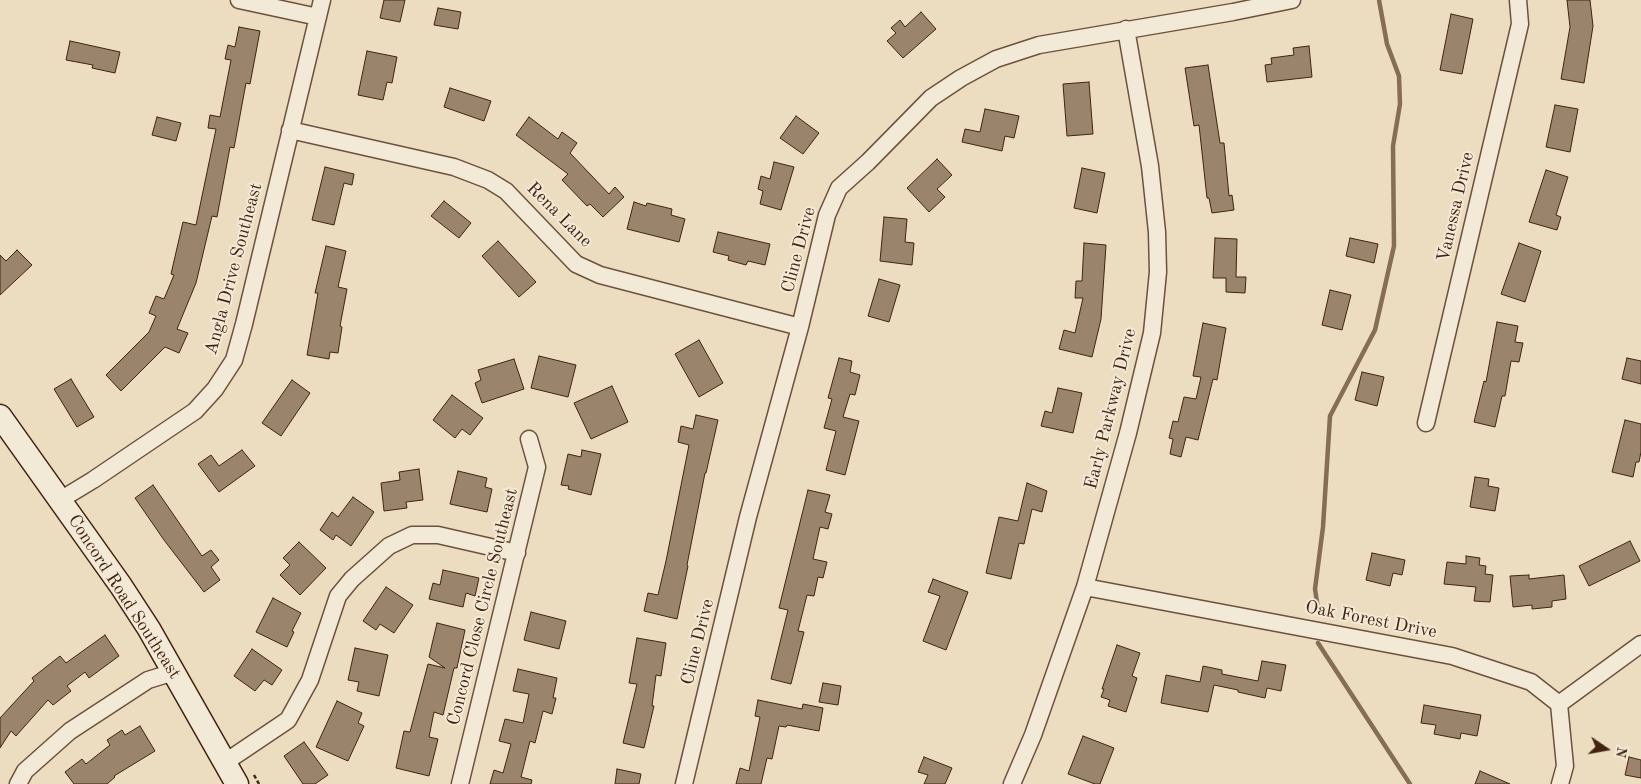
<!DOCTYPE html>
<style>
body{margin:0}
#map{position:relative;width:1641px;height:784px;overflow:hidden;background:#ecddc1;font-family:"Old Standard TT",serif}
canvas{display:block}
.north{position:absolute;left:1581px;top:724px;width:50px;height:50px;-webkit-text-stroke:4px #f3e9d7;paint-order:stroke;rotate:102deg;font-size:14px;font-weight:700;line-height:20px;text-align:center;color:#412310}
.north::after{content:'';display:block;margin:auto;width:18px;height:22px;background:#412310;clip-path:polygon(50% 0,100% 100%,50% 72%,0 100%)}
</style>
<div id="map">
<canvas width="1641" height="784"></canvas>
<div class="north">N</div>
</div>
<script>
const ctx = document.querySelector('canvas').getContext('2d');
ctx.lineJoin = 'round';
const shape = rows => new Path2D(rows.map(r => 'M' + r).join(''));
function strokePath(path, color, width, dash) { ctx.strokeStyle = color; ctx.lineWidth = width; ctx.lineCap = dash ? 'butt' : 'round'; ctx.setLineDash(dash || []); ctx.stroke(path); }
function paint(path, color) { ctx.fillStyle = color; ctx.fill(path, 'evenodd'); }
function write(font, color, halo, rows, align = 'center') {
  ctx.font = font + ' "Old Standard TT",serif'; ctx.lineWidth = 4; ctx.setLineDash([]); ctx.textBaseline = 'middle'; ctx.strokeStyle = halo; ctx.fillStyle = color; for (const [text, x, y, turn = 0] of rows) {
    ctx.save(); ctx.translate(x, y); ctx.rotate((+turn || 0) * Math.PI / 180); ctx.textAlign = isNaN(turn) ? turn : align; if (halo) ctx.strokeText(text, 0, 0); ctx.fillText(text, 0, 0); ctx.restore();
  }
}
strokePath(shape([
 [1318,609,1315,589,1323,527,1330,416,1375,330,1394,246,1393,146,1400,104,1399,76,1387,44,1379,0],
 [1318,643,1410,784]
]), '#856d56', 4.5);
const building = shape([
 [384,0,405,0,400,22,380,18,384,0],
 [1567,0,1590,0,1593,26,1584,83,1561,79,1570,27,1567,0],
 [438,8,461,12,458,29,434,25,438,8],
 [921,12,936,29,903,58,887,41,896,33,891,28,900,20,905,27,921,12],
 [1451,14,1473,19,1462,74,1440,70,1451,14],
 [239,27,260,31,250,84,246,83,234,148,230,147,217,217,212,216,196,283,177,329,188,333,179,353,165,347,121,391,106,375,149,332,156,316,149,313,156,296,164,299,174,275,171,274,183,222,196,225,216,129,208,128,210,115,220,117,231,60,225,59,228,45,235,47,239,27],
 [70,41,120,52,115,73,92,68,93,65,66,60,70,41],
 [1309,46,1312,77,1267,82,1265,65,1272,64,1271,58,1294,55,1293,48,1309,46],
 [367,51,397,57,392,83,387,82,383,100,358,95,367,51],
 [1208,65,1220,143,1224,143,1229,196,1232,195,1234,210,1212,213,1209,198,1207,198,1199,125,1194,126,1185,68,1208,65],
 [1089,82,1093,134,1067,136,1063,84,1089,82],
 [450,88,491,101,484,121,444,107,450,88],
 [1555,105,1578,109,1570,152,1546,147,1555,105],
 [985,109,1019,116,1014,138,1005,136,1002,151,962,142,965,129,980,132,985,109],
 [796,116,819,133,803,154,780,138,796,116],
 [157,117,181,123,176,141,152,135,157,117],
 [529,117,558,139,562,132,577,143,570,153,609,194,615,187,624,197,603,217,590,204,587,206,562,180,568,174,516,135,529,117],
 [937,159,952,175,937,189,945,197,929,212,907,188,937,159],
 [774,162,794,167,781,210,760,204,763,191,758,189,761,176,770,179,774,162],
 [325,167,354,174,352,185,344,183,334,225,312,220,325,167],
 [1082,168,1105,173,1097,213,1074,208,1082,168],
 [1546,170,1568,177,1556,215,1561,217,1557,230,1529,222,1546,170],
 [444,201,471,223,459,238,431,216,444,201],
 [634,202,646,206,647,203,672,209,671,215,685,219,679,242,627,229,634,202],
 [884,217,907,219,905,242,914,243,912,265,880,261,884,217],
 [718,232,770,244,765,265,748,261,746,265,728,260,729,256,713,252,718,232],
 [1215,238,1237,239,1236,277,1246,277,1245,293,1226,292,1226,278,1213,278,1215,238],
 [1350,238,1378,244,1374,263,1346,256,1350,238],
 [498,241,536,282,519,297,482,256,498,241],
 [1084,243,1106,245,1101,319,1092,357,1059,349,1064,330,1075,333,1083,298,1075,298,1076,281,1082,281,1084,243],
 [1519,243,1541,251,1525,302,1501,294,1519,243],
 [326,246,346,251,338,287,347,289,340,326,342,327,338,353,330,352,329,359,307,355,318,293,315,293,326,246],
 [17,250,32,265,0,295,0,255,6,261,17,250],
 [879,279,900,285,889,322,868,316,879,279],
 [1330,290,1351,295,1342,330,1322,325,1330,290],
 [1497,322,1518,326,1515,342,1523,343,1519,362,1511,361,1505,396,1502,396,1495,427,1474,422,1484,381,1486,382,1497,322],
 [1203,323,1226,328,1217,380,1213,379,1198,440,1186,437,1181,457,1170,454,1173,439,1169,438,1173,421,1178,422,1184,397,1196,399,1201,377,1193,376,1203,323],
 [699,340,723,383,699,397,675,354,699,340],
 [539,356,576,365,568,397,531,388,539,356],
 [839,358,852,361,850,372,860,375,855,395,850,394,843,417,859,421,845,475,826,470,836,431,824,428,832,399,828,398,839,358],
 [1627,358,1641,361,1641,384,1622,379,1627,358],
 [514,359,524,389,482,403,475,383,481,380,478,370,514,359],
 [1362,372,1384,377,1377,406,1355,400,1362,372],
 [71,379,94,417,77,427,54,389,71,379],
 [292,380,310,393,281,436,262,423,292,380],
 [612,386,628,422,591,439,574,403,612,386],
 [1058,388,1082,393,1073,433,1041,426,1045,411,1052,413,1058,388],
 [452,395,483,418,470,435,462,429,455,438,433,420,452,395],
 [696,415,718,420,706,473,705,473,687,565,688,566,677,619,644,611,648,593,658,595,666,561,689,445,678,442,681,426,693,429,696,415],
 [1625,420,1641,424,1641,452,1639,462,1636,462,1633,477,1612,472,1625,420],
 [242,450,255,466,219,492,198,464,211,455,219,466,242,450],
 [582,450,601,454,591,495,568,489,569,486,561,485,568,454,581,457,582,450],
 [419,469,423,500,406,502,407,508,384,511,381,483,400,480,399,472,419,469],
 [458,471,487,478,485,487,492,489,487,512,450,504,458,471],
 [1475,477,1489,479,1488,486,1499,488,1495,511,1470,507,1475,477],
 [1027,483,1047,491,1042,512,1032,509,1024,544,1019,543,1011,579,986,573,999,517,1018,521,1027,483],
 [153,485,202,556,211,550,219,560,211,567,220,580,204,592,164,540,135,498,153,485],
 [808,490,830,495,825,512,832,514,828,529,820,527,813,559,827,562,823,578,818,577,814,596,807,595,798,631,804,632,791,684,771,679,788,610,779,608,808,490],
 [353,497,374,512,351,546,336,535,333,540,320,530,332,512,338,517,353,497],
 [1630,541,1640,561,1589,586,1579,566,1630,541],
 [299,542,326,568,300,595,280,575,290,565,283,558,299,542],
 [1372,553,1405,560,1402,575,1393,573,1390,586,1366,580,1372,553],
 [1466,556,1480,558,1479,565,1486,566,1485,574,1493,575,1490,602,1474,601,1476,587,1444,584,1447,562,1466,564,1466,556],
 [443,570,479,578,475,596,466,593,463,607,429,599,433,583,440,585,443,570],
 [1529,575,1529,579,1564,575,1566,599,1552,601,1552,607,1532,609,1532,605,1513,607,1510,576,1529,575],
 [933,579,968,592,946,650,923,641,940,596,928,592,933,579],
 [386,587,413,605,394,633,380,624,376,630,363,621,386,587],
 [273,598,301,613,292,631,294,632,287,647,256,632,273,598],
 [531,612,566,621,559,649,524,640,531,612],
 [437,623,465,630,457,668,454,668,443,715,434,712,429,737,438,739,429,776,396,768,404,731,410,732,428,664,445,668,429,657,437,623],
 [105,635,119,656,89,678,85,672,67,686,71,691,53,705,48,700,16,736,11,731,0,748,0,718,34,681,32,678,60,656,66,663,105,635],
 [637,638,666,643,661,676,656,675,652,706,654,706,644,748,623,743,637,684,629,683,637,638],
 [1117,645,1140,653,1132,676,1137,678,1126,712,1108,706,1110,700,1101,697,1104,689,1102,689,1117,645],
 [355,648,388,655,379,696,357,691,359,682,348,680,355,648],
 [252,649,282,670,272,685,264,680,255,691,234,676,252,649],
 [1262,661,1286,665,1281,691,1267,688,1265,698,1238,692,1238,690,1214,685,1208,712,1161,703,1166,675,1200,682,1203,666,1222,670,1222,674,1258,681,1262,661],
 [518,669,557,678,553,698,556,698,552,714,543,711,535,743,530,741,521,777,532,780,531,784,490,784,494,770,503,773,511,744,499,741,505,719,523,723,529,694,513,691,518,669],
 [823,683,841,686,838,705,819,702,823,683],
 [758,700,802,709,803,704,823,708,819,731,787,725,786,727,779,726,772,759,767,758,761,784,736,784,740,768,749,771,760,717,755,716,758,700],
 [337,701,362,713,358,723,364,726,348,761,316,747,337,701],
 [1424,705,1481,715,1477,736,1461,733,1460,739,1434,734,1436,725,1421,723,1424,705],
 [140,726,155,751,114,776,115,777,107,784,74,784,65,772,82,759,86,764,110,745,107,740,122,730,125,735,140,726],
 [1083,736,1114,748,1100,784,1095,784,1068,774,1083,736],
 [304,742,328,775,315,784,303,784,284,756,304,742],
 [924,757,952,768,945,784,924,784,928,775,918,772,924,757],
 [1629,757,1641,760,1641,778,1625,775,1629,757],
 [617,769,641,774,639,784,615,784,617,769],
 [1480,771,1510,784,1475,784,1480,771]
]);
paint(building, '#9a846c');
strokePath(building, '#412310', 1);
const street = shape([
 [239,0,318,17],
 [290,130,454,167,488,180,506,191,576,264,600,275,800,327],
 [1426,423,1520,24,1518,0],
 [60,500,93,480,195,411,215,389,234,360,244,324,322,0],
 [1085,587,1452,656,1531,682,1559,704,1565,766,1560,784],
 [1559,704,1641,644],
 [224,763,288,720,310,680,338,596,352,579,389,546,412,535,438,535,517,553],
 [18,784,25,771,70,731,148,680,174,672],
 [460,784,537,467,529,439],
 [684,784,748,517,800,327,827,215,839,188,868,162,931,98,961,78,996,59,1039,45,1233,12,1292,0],
 [1012,784,1033,735,1085,587,1128,433,1152,333,1158,272,1157,232,1150,166,1126,29]
]);
const secondary = shape([
 [0,416,121,586,149,629,237,784]
]);
strokePath(street, '#6c523c', 19);
strokePath(secondary, '#412310', 25);
strokePath(shape([
 [254,775,259,784]
]), '#412310', 2.5, [4, 2.5]);
strokePath(street, '#f3e9d7', 16);
strokePath(secondary, '#f3e9d7', 22);
write('18px', '#412310', '#f3e9d7', [
 ["Vanessa Drive",1456,207,-77],
 ["Rena Lane",559,215,45],
 ["Cline Drive",799,250,-75],
 ["Angla Drive Southeast",234,269,-75],
 ["Early Parkway Drive",1111,409,-76],
 ["Concord Road Southeast",124,597,57],
 ["Concord Close Circle Southeast",483,607,-76],
 ["Oak Forest Drive",1371,620,11],
 ["Cline Drive",698,642,-76]
]);
</script>
